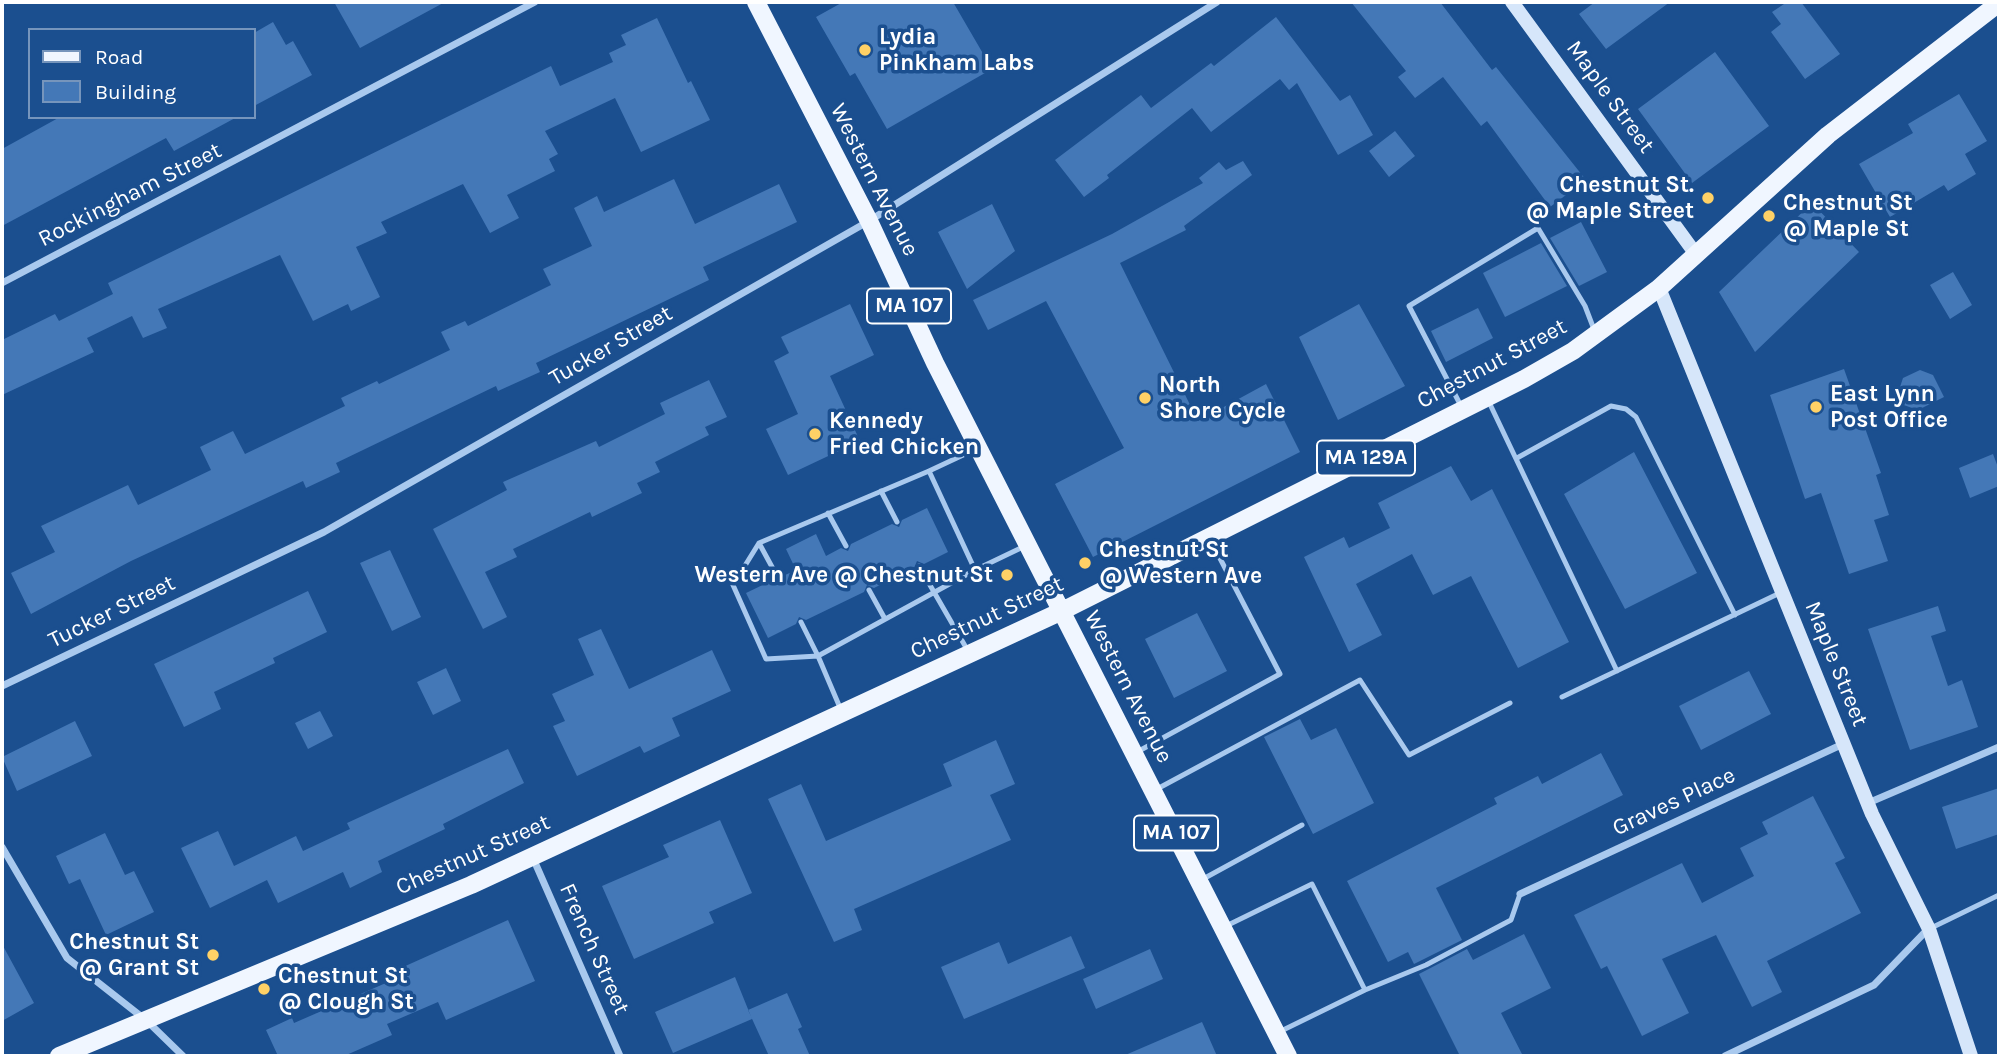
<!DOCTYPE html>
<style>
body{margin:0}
#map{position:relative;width:2001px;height:1058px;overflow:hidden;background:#1b4f8f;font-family:Karla,sans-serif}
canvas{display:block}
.frame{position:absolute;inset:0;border:4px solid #fff;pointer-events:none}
.legend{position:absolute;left:28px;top:28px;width:228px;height:91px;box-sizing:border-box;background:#1b4f8f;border:2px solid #7695bc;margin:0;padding:9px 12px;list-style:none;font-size:21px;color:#fff}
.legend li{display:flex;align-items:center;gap:14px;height:35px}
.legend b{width:35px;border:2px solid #7695bc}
</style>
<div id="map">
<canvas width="2001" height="1058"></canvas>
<div class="frame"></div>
<ul class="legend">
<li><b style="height:9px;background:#f0f6ff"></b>Road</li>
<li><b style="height:19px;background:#4478b7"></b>Building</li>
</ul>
</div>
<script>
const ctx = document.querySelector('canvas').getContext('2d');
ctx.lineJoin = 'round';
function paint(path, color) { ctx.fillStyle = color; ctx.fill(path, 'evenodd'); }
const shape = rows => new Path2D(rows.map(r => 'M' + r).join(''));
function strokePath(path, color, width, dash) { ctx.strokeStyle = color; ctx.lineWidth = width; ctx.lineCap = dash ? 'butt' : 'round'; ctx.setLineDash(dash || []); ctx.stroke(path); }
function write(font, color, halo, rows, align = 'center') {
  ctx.font = font + ' Karla,sans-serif'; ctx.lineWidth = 7; ctx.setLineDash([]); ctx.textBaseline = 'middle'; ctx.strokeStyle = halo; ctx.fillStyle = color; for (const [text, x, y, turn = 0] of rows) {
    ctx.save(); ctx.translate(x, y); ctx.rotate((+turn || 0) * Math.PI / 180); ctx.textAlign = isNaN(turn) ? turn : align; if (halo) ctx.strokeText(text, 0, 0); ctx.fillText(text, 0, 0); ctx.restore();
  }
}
paint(shape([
 [334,2,445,2,360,48],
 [843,2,953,2,992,69,887,129,855,73,850,76,816,17],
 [1351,2,1440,2,1492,70,1496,67,1586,180,1550,207,1487,121,1481,126,1443,77,1415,98,1398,77,1406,71],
 [1595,2,1670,2,1606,49,1579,14],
 [1787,2,1801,2,1840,54,1805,79,1771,32,1781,24,1772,12],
 [1276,17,1340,101,1350,95,1373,135,1338,155,1297,83,1289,90,1280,79,1211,132,1192,108,1107,175,1109,178,1084,197,1055,160,1141,95,1151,108,1211,63,1214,66],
 [657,18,688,83,691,81,710,120,641,152,615,98,545,131,558,154,549,159,555,171,507,195,519,218,490,233,463,184,381,222,387,233,356,247,380,297,351,311,348,304,313,321,280,255,158,309,167,328,143,338,132,316,87,338,94,352,2,395,2,340,55,314,59,321,113,294,108,283,551,66,560,86,613,62,609,53,626,45,621,35],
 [273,22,286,45,293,41,312,75,254,106,254,33],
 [1715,52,1769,126,1692,183,1638,109],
 [1959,94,1987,141,1965,154,1976,174,1948,191,1944,185,1890,217,1859,164,1913,133,1908,124],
 [60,117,237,117,174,151,166,138,2,226,2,149],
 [1395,131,1415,156,1389,177,1369,151],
 [1243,161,1252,175,1184,226,1186,230,1120,263,1198,421,1266,384,1300,452,1093,557,1055,484,1124,448,1046,301,988,330,973,300,1112,234,1203,183,1199,178,1219,162,1226,170],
 [674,179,695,224,779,184,797,222,703,267,709,280,536,363,540,372,498,391,496,386,336,463,340,472,306,488,303,481,131,561,31,614,11,573,55,552,41,526,128,485,138,505,211,470,200,447,233,431,245,454,345,406,341,398,377,381,379,384,450,350,441,332,465,321,468,326,551,285,543,269,592,246,574,208,597,196,604,212],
 [1812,203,1859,252,1755,352,1719,292],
 [992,204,1015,251,967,289,938,232],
 [1581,222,1607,272,1579,286,1550,238],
 [1541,243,1567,286,1505,317,1483,273],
 [1953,272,1972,305,1950,319,1930,285],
 [850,304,874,355,830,376,860,441,788,475,766,429,798,414,774,361,789,353,781,337],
 [1359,304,1405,386,1338,420,1299,337],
 [1478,308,1493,338,1446,362,1431,331],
 [1844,369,1881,473,1876,475,1889,515,1874,520,1888,561,1849,574,1821,493,1805,499,1770,395],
 [1920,370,1933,375,1944,397,1918,410,1895,402,1903,378],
 [709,380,727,417,705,427,709,435,655,462,660,472,637,483,642,493,592,517,590,512,513,549,517,557,485,572,507,617,483,629,433,529,507,490,503,482,596,441,599,447,665,414,660,403],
 [1634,452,1697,573,1625,609,1564,494],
 [1993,454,1999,470,1999,486,1970,498,1959,468],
 [1451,466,1471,501,1492,489,1569,642,1518,668,1471,576,1433,595,1412,554,1356,584,1382,635,1349,652,1304,557,1344,537,1349,548,1390,528,1378,503],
 [927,508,948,552,924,564,917,561,914,568,874,588,867,585,864,592,806,620,799,617,796,624,768,638,746,593,773,580,780,583,783,576,796,570,786,549,816,534,826,556,841,548,848,551,851,544,892,524,899,527,902,520],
 [390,550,421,617,392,631,360,563],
 [308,591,327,632,273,658,275,663,214,692,221,709,184,727,154,664],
 [1938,606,1946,631,1931,636,1948,686,1962,680,1978,727,1910,750,1868,629],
 [1197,613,1227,671,1174,698,1145,639],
 [601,629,629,689,712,650,731,691,672,718,680,736,644,753,640,746,577,776,553,726,565,721,552,694,594,675,578,639],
 [446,668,461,701,433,715,417,682],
 [1749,671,1771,714,1701,750,1679,706],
 [320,711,333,736,308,749,295,723],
 [1300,719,1311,740,1336,728,1374,803,1313,834,1264,737],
 [75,721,92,756,17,791,2,757],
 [996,740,1015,784,990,795,1011,840,854,909,862,930,834,942,768,799,801,784,826,841,952,786,943,764],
 [508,749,524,783,443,824,445,829,378,861,382,872,350,888,343,872,278,903,267,880,210,908,181,848,218,831,234,866,296,836,303,851,350,829,347,823],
 [1601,753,1623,795,1436,888,1462,940,1414,964,1408,952,1388,962,1347,881,1497,804,1494,798,1538,776,1542,784],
 [1999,788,1999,834,1956,849,1942,807],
 [1813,796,1845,858,1835,863,1861,913,1767,961,1782,992,1752,1007,1716,935,1662,959,1689,1013,1642,1036,1607,966,1601,969,1574,915,1682,863,1702,903,1754,876,1740,848,1768,834,1762,822],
 [720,820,752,893,709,912,714,923,634,959,602,886,669,857,663,845],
 [105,833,125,875,134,871,154,912,106,935,80,879,69,884,56,856],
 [508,920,535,981,446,1020,438,1002,387,1024,392,1035,344,1056,278,1056,266,1030,292,1018,294,1023,395,979,392,972],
 [1524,934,1551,988,1501,1013,1523,1056,1460,1056,1419,974,1467,949,1473,960],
 [1071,936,1085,968,964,1019,941,967,999,942,1008,964],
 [2,944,34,1003,2,1021],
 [1150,949,1163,979,1096,1009,1083,979],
 [735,977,752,1019,673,1053,655,1012],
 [787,993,802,1027,798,1029,810,1056,769,1056,748,1010],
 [1202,1022,1217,1056,1123,1056]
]), '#4478b7');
strokePath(shape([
 [1488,400,1617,671],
 [1461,406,1409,306,1538,228,1585,306,1595,332],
 [976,449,929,471,975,570,1023,547],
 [1517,458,1611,406,1626,409,1636,417,1735,615],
 [881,491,897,522],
 [828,513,846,546],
 [759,543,778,578],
 [919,566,968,651],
 [869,590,885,619],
 [801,622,818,656,766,659,733,585,759,543,929,471],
 [1562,697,1782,592],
 [841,710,818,656,975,570],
 [1137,752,1280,674,1211,541],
 [1157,789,1360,680,1409,755,1510,703],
 [1203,879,1302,825],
 [1226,926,1312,884,1365,990,1426,965,1511,920,1520,894],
 [1929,929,1999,895],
 [1279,1032,1365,990]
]), '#a9c9ee', 5);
strokePath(shape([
 [2,283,535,2],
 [2,686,324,532,869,221,1217,2],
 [1868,803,1999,747],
 [2,847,67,958,147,1021,183,1056],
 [533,858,620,1056],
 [1520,894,1843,744],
 [1725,1056,1874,985,1928,929]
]), '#a9c9ee', 7);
strokePath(shape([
 [1512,2,1695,253],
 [1659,288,1872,814,1929,929,1971,1056]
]), '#d6e6fa', 14);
strokePath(shape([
 [756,2,869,221,935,363,1288,1056],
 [59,1056,471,885,1062,611,1524,379,1573,351,1659,288,1828,135,1999,3]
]), '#f0f6ff', 18);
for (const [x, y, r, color] of [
 [865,50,7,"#ffd166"],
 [1708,198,7,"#ffd166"],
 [1769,216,7,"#ffd166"],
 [1145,398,7,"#ffd166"],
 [1816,407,7,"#ffd166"],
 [815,434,7,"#ffd166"],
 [1085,563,7,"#ffd166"],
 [1007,575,7,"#ffd166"],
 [213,955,7,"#ffd166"],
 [264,989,7,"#ffd166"]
]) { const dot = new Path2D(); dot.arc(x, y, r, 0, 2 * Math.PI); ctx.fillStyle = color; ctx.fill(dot); strokePath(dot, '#1b4f8f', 2.5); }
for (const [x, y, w] of [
 [909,306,84],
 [1366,458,98],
 [1176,833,84]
]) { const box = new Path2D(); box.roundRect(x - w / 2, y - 17.5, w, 35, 5); ctx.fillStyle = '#1b4f8f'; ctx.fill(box); strokePath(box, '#fff', 2); }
write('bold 21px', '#fff', null, [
 ["MA 107",909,306],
 ["MA 129A",1366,458],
 ["MA 107",1176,833]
]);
write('bold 23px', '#fff', '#1b4f8f', [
 ["Lydia",879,37],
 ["Pinkham Labs",879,63],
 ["Chestnut St.",1694,185,"right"],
 ["@ Maple Street",1694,211,"right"],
 ["Chestnut St",1783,203],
 ["@ Maple St",1783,229],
 ["North",1159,385],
 ["Shore Cycle",1159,411],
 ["East Lynn",1830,394],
 ["Post Office",1830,420],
 ["Kennedy",829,421],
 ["Fried Chicken",829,447],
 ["Chestnut St",1099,550],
 ["@ Western Ave",1099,576],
 ["Western Ave @ Chestnut St",993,575,"right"],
 ["Chestnut St",199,942,"right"],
 ["@ Grant St",199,968,"right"],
 ["Chestnut St",278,976],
 ["@ Clough St",278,1002]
], 'left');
write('23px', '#fff', '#1b4f8f', [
 ["Maple Street",1610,97,54],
 ["Western Avenue",874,180,63],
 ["Rockingham Street",130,195,-27],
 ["Tucker Street",611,346,-30],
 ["Chestnut Street",1492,364,-28],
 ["Tucker Street",112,612,-26],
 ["Chestnut Street",987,618,-25],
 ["Maple Street",1836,664,68],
 ["Western Avenue",1128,687,63],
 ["Graves Place",1674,802,-25],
 ["Chestnut Street",473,855,-24],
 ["French Street",594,949,66]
]);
</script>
